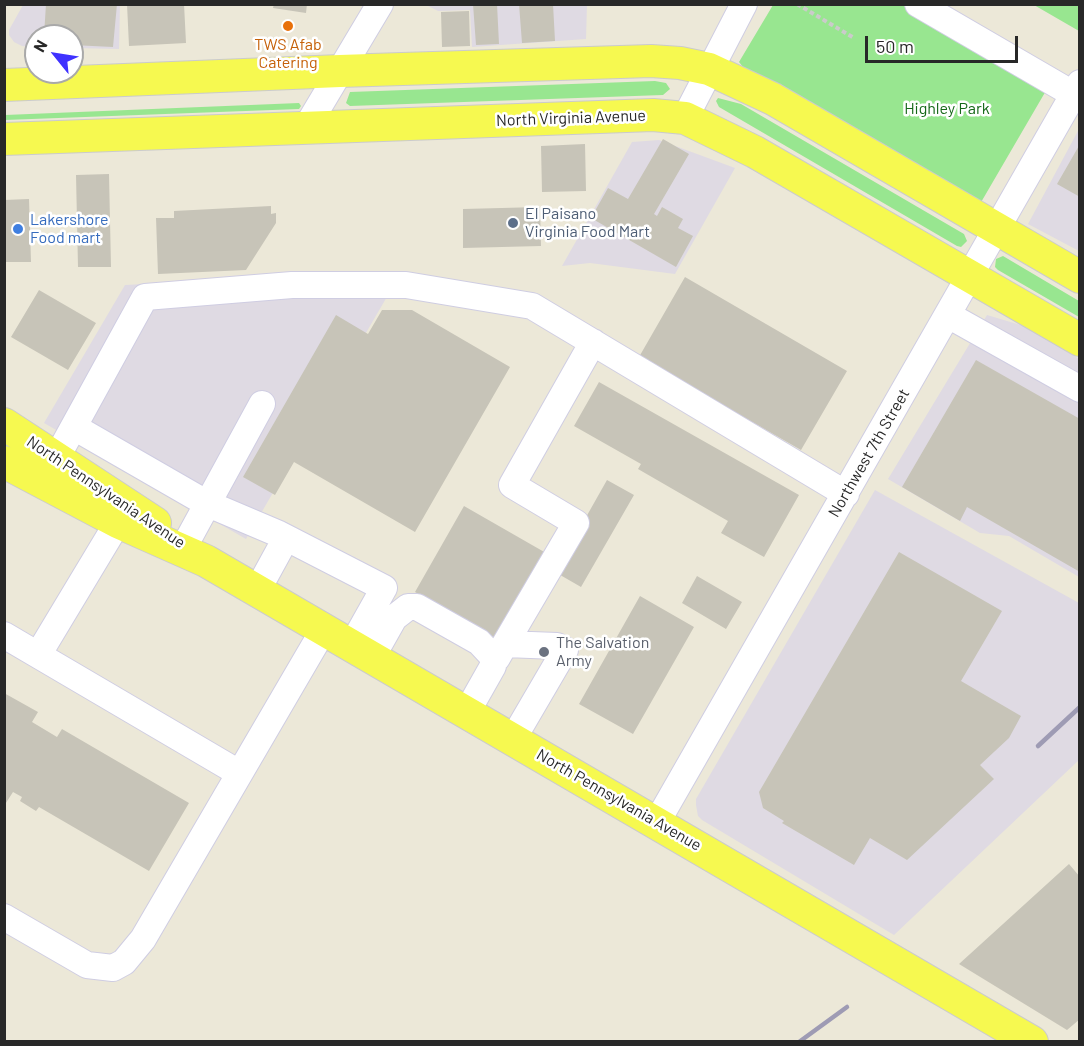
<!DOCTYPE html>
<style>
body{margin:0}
#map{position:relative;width:1084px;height:1046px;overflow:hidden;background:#ece8d8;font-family:Barlow,sans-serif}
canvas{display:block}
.frame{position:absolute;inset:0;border:6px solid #282828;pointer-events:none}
.north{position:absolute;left:24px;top:24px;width:60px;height:60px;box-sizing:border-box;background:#fff;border:2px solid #a9a9a9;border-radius:50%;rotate:300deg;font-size:16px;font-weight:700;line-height:24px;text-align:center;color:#282828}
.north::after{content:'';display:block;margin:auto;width:21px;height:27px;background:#3f32ff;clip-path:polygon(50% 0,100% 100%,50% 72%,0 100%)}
.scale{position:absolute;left:865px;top:36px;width:153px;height:27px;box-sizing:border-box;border:3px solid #282828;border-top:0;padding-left:8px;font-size:18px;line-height:21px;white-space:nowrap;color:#282828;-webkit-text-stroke:4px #fff;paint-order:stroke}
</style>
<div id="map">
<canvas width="1084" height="1046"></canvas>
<div class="frame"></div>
<div class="north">N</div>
<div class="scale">50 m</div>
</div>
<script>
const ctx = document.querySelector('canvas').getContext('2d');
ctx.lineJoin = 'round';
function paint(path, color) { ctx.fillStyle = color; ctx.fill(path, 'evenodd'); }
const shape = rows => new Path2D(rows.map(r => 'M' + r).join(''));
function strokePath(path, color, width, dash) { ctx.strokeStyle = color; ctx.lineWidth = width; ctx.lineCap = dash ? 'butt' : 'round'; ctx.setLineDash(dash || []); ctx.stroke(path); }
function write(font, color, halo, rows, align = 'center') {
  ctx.font = font + ' Barlow,sans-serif'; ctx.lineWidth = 5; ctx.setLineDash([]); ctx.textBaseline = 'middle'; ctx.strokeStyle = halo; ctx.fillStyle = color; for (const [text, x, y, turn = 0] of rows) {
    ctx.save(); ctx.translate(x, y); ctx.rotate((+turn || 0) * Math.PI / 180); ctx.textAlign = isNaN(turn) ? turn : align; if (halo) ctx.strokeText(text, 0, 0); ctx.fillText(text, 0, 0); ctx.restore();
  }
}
paint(shape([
 [23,5,120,5,119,49,72,48,72,36,36,36,36,48,22,46,14,42,9,35,9,30],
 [426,5,587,5,586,39,472,47,470,10,438,11],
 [1079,129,1079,251,1028,224],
 [659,140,735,168,675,274,590,263,562,266,632,142],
 [402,271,246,539,44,423,125,285],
 [987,315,1027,327,1079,359,1079,577,1009,536,980,533,888,479],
 [875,490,1079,603,1079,760,894,935,702,820,698,816,696,805,696,799]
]), '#dfdae3');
paint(shape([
 [773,5,902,5,1047,89,980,204,743,67,739,62],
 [1034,5,1079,5,1079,31],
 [655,81,666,83,670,89,663,95,350,106,346,103,350,92],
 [718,98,741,104,964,234,967,241,961,247,957,246,719,107,716,101],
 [299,103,301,106,299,109,5,120,5,115],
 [1003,256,1079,301,1079,317,998,270,995,267,996,259]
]), '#98e690');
paint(shape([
 [46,4,117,4,113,47,72,45,72,36,44,36],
 [127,4,184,4,186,43,129,46],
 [274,4,307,4,306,13,273,8],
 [473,4,497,4,499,44,476,45],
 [519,4,553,4,555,41,522,43],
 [469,11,470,46,442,47,441,12],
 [663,139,689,154,654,214,657,216,662,207,683,219,678,228,693,236,676,267,591,218,608,188,628,199],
 [585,144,586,191,542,192,541,146],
 [1080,144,1080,197,1057,184],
 [109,174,111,267,78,267,76,175],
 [29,199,31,262,4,262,4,200],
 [271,206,271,214,276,213,276,223,246,270,158,274,156,218,174,218,174,211],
 [540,207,541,246,463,248,463,209],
 [685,277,847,371,801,450,639,357],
 [39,290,96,323,68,370,11,337],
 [382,310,412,310,510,367,415,532,294,462,275,495,243,477,336,315,368,334],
 [976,360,1080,419,1080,572,967,507,960,521,902,487],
 [599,382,799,495,764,557,721,533,728,521,638,469,641,464,574,426],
 [607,480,634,495,581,587,555,572],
 [464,506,546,553,497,639,415,592],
 [899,552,1002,611,961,681,1021,716,1009,738,980,765,994,779,907,860,870,838,854,865,782,823,784,821,763,808,759,792],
 [697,576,742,602,726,629,682,603],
 [640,596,694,627,633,734,579,704],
 [4,693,38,712,32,722,57,737,62,729,189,803,149,871,39,807,36,811,20,801,22,797,13,792,4,806],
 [1069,864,1080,877,1080,1019,1067,1030,959,964]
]), '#c7c4b8');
const minor = shape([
 [918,4,1073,94],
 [685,118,744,4],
 [306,128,380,4],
 [948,315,1080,389],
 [74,427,206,503,279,534,384,588,352,645],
 [57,457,145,297,292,285,406,285,532,306,846,494],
 [185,545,262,404],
 [257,591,286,538],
 [4,635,38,655,118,522],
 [505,644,576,523,512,485,593,342],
 [38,655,239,773],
 [372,657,394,618,408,607,417,607,479,642,493,657,493,666,467,712],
 [497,658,505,644,557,646,565,650,513,739],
 [657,822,1080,83],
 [4,917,87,965,113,968,124,962,143,939,324,629]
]);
const major = shape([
 [4,85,340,71,651,61,680,63,709,69,773,99,1080,277],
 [4,139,653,115,685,118,755,152,1080,340],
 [4,424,155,523],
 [4,462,118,522,206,561,1032,1042]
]);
strokePath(minor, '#cfcde2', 28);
strokePath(major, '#cbcbcb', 34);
strokePath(shape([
 [797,4,854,38]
]), '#cbcbcb', 4, [4.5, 3]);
strokePath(minor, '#fff', 26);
strokePath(major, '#f6f950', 32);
strokePath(shape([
 [1038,746,1080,707],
 [799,1042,847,1007]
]), '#9e9bb4', 4.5);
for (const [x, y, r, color] of [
 [288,26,6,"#e8710a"],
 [513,223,6,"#5c6f8a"],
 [18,229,6,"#3f7fe0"],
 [544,652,6,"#6b7280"]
]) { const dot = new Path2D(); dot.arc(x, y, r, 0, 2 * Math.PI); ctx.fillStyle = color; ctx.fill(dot); strokePath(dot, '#fff', 2); }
write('16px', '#c56008', '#fff', [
 ["TWS Afab",288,45],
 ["Catering",288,63]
]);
write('16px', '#156818', '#fff', [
 ["Highley Park",947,109]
]);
write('16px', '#282828', '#fff', [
 ["North Virginia Avenue",571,118,-2],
 ["Northwest 7th Street",869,453,-60],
 ["North Pennsylvania Avenue",106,492,34],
 ["North Pennsylvania Avenue",619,800,30]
]);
write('16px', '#4e5e75', '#fff', [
 ["El Paisano",525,214],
 ["Virginia Food Mart",525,232]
], 'left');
write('16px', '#366cbe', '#fff', [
 ["Lakershore",30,220],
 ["Food mart",30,238]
], 'left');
write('16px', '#5b616d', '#fff', [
 ["The Salvation",556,643],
 ["Army",556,661]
], 'left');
</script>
